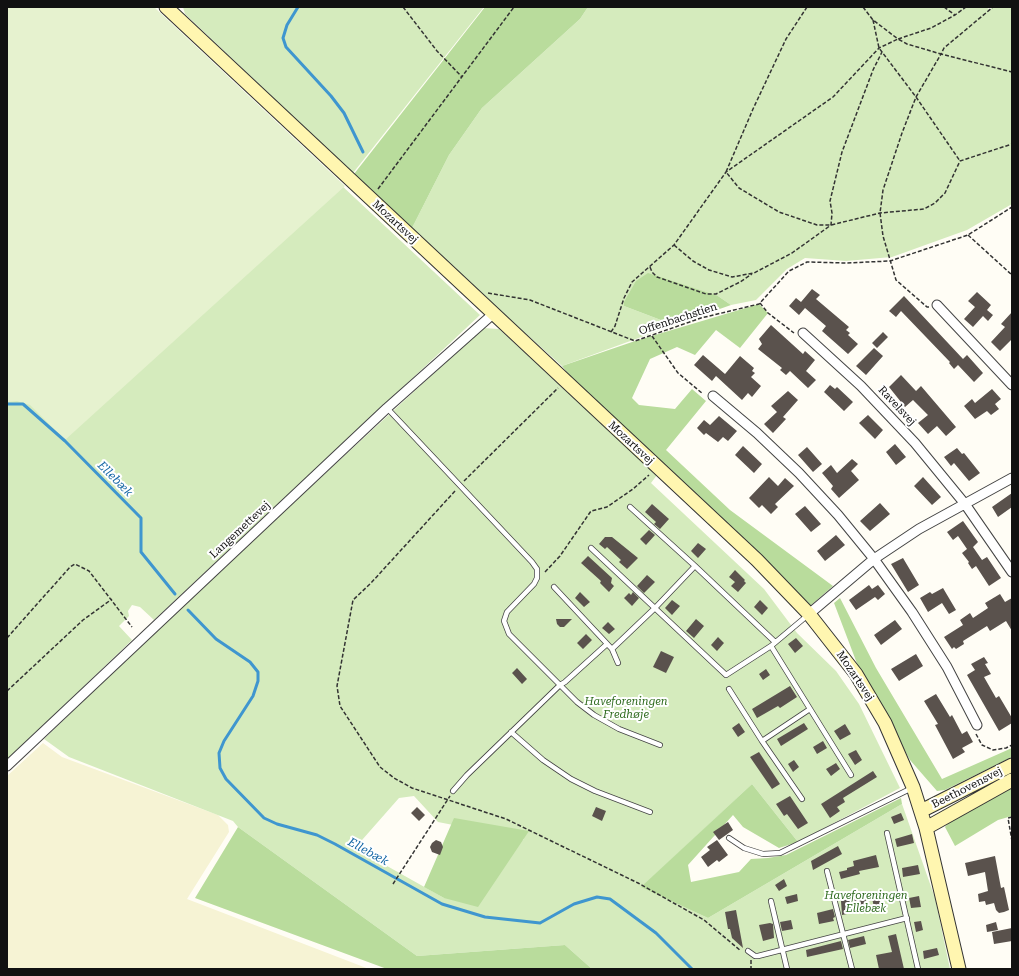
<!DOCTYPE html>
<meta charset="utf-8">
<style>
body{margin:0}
#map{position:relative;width:1019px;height:976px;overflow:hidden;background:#fffdf5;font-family:"Roboto Serif",serif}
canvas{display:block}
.frame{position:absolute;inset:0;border:8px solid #111;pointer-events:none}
</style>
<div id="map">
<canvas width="1019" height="976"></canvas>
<div class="frame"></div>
</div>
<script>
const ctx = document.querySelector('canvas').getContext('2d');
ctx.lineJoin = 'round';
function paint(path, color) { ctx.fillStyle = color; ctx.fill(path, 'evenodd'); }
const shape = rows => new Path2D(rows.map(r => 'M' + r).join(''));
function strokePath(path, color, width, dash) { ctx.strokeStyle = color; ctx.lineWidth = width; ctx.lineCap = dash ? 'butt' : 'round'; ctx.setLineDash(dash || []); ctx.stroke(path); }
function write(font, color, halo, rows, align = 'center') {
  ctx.font = font + ' "Roboto Serif",serif'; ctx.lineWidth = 4; ctx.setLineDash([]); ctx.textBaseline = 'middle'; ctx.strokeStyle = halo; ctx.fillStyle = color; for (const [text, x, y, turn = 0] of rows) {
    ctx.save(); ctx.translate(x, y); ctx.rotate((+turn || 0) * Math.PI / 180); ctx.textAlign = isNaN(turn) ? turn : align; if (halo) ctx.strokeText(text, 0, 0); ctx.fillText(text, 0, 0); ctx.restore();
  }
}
paint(shape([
 [43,743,62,757,218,815,228,825,229,832,187,899,369,969,7,969,7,776]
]), '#f6f3d4');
paint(shape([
 [183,7,484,7,353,173,185,14],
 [588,7,986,7,990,10,992,7,1010,7,1012,9,1012,204,967,230,892,257,846,261,805,258,787,269,756,300,731,305,718,296,624,306,674,325,562,366,458,273,412,228,449,155,482,108,580,19],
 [340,184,480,315,154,620,140,607,132,605,128,611,129,616,119,626,132,640,7,760,7,390],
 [483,328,499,329,657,475,651,483,764,589,797,633,836,671,859,704,900,788,798,842,752,784,642,887,708,918,902,804,935,898,950,969,592,969,565,945,417,956,238,827,233,821,69,757,44,739,203,586],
 [414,796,438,822,524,839,444,898,355,848,399,798]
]), '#d5ebbd');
paint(shape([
 [485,7,588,7,580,19,482,108,449,155,412,228,354,174],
 [648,273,718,296,731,305,674,325,624,306,624,302,636,281],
 [759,304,768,313,740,348,716,330,695,355,677,347,650,359,632,398,639,405,675,409,692,389,706,401,666,450,730,510,833,586,810,606,578,386,562,366,635,341],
 [840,598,876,668,942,779,1012,748,1012,757,945,790,937,791,910,760,861,674,834,603],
 [752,784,798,842,779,848,743,827,733,815,688,865,691,882,739,872,751,859,768,858,786,855,901,798,902,804,708,918,641,887],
 [1012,784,1012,816,998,820,955,846,945,827,950,821],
 [454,818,529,831,478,907,444,898,424,887],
 [238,827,417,956,565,945,592,969,387,969,195,898]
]), '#b9dc9c');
paint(shape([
 [7,7,154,7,345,186,65,440,30,405,17,401,7,402]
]), '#e6f2cf');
strokePath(shape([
 [298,7,287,25,283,38,286,47,331,96,344,113,363,152],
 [7,404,23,404,65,441,141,518,141,552,175,594],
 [188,610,216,639,250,662,258,672,258,681,253,696,224,741,219,753,220,768,226,779,264,818,277,824,317,835,335,844,442,904,485,917,540,923,574,904,597,897,610,899,656,933,692,969]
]), '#3f96cf', 3);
paint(shape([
 [812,289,820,295,816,299,849,327,846,330,850,333,848,335,858,344,848,354,822,331,826,326,805,308,799,315,789,306,796,298,801,302],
 [977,292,991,305,987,310,993,315,988,321,983,316,973,327,964,319,975,307,968,301],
 [904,296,963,359,967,355,983,373,974,382,958,365,954,369,949,363,950,362,901,311,896,317,889,311],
 [1012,312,1012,339,1000,351,991,342,1005,327,1001,324],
 [771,325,803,354,805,351,815,360,806,371,816,380,808,388,790,371,786,375,780,370,782,368,758,349,762,344,759,339],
 [883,332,888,337,877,348,872,343],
 [874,348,883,356,866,375,856,366],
 [703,355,725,374,740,356,754,368,752,371,755,373,751,377,761,386,752,397,748,393,742,400,716,376,712,381,694,365],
 [901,375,916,391,921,386,956,427,946,436,937,426,928,434,918,423,928,415,913,400,905,407,889,387],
 [830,385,835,389,837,387,853,402,844,411,824,392],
 [992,389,1001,399,995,404,999,409,991,415,987,411,975,419,964,406,972,399,975,403],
 [788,391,798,400,783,417,786,419,773,433,764,424,777,412,771,406],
 [868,415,883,430,875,439,859,423],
 [719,416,737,431,728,441,723,437,718,442,706,433,704,435,697,428,704,420,710,425],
 [895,444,906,457,896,465,886,452],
 [743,446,762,464,754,473,735,455],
 [807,447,822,464,813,472,798,455],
 [957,448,962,454,964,453,980,473,969,481,954,463,951,466,944,457],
 [852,459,858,464,851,471,859,480,839,498,831,489,833,486,822,473,831,465,837,473],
 [769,477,778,486,785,478,794,486,775,504,778,507,771,514,762,505,759,508,749,498],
 [923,477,941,497,932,505,914,486],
 [1012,493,1012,507,998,517,992,507],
 [880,503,890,514,870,531,860,521],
 [652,504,669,519,660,529,654,524,656,522,645,512],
 [805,506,821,524,811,532,795,514],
 [963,521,978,542,973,547,982,560,987,557,1001,578,989,586,976,566,972,569,968,563,969,562,962,553,967,549,958,536,953,540,947,532],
 [649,530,655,535,646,545,640,539],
 [836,535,845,545,825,561,817,551],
 [605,537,612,537,638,558,627,569,619,562,621,560,607,547,605,549,599,544],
 [698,543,706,549,698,558,691,551],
 [588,556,612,578,611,583,614,586,609,592,600,583,601,581,581,563],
 [903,558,919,585,908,592,891,564],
 [735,570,745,580,744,581,746,583,738,592,731,586,735,582,729,577],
 [647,575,655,582,644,593,637,586],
 [869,585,872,589,878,585,885,594,878,600,875,597,856,610,849,600],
 [943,588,956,610,949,614,942,603,928,612,920,598,930,592,932,594],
 [580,592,590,602,584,607,575,598],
 [633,592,639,598,632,606,624,598,629,593,631,595],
 [1000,594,1005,602,1012,598,1012,631,1006,621,990,631,987,626,963,641,964,644,956,649,954,647,952,649,944,637,963,625,960,620,970,613,973,618,988,608,985,603],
 [672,600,680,606,672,615,665,608],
 [760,600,768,608,762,615,754,607],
 [556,619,572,619,564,627,560,627,557,624],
 [696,619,704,626,694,638,686,631],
 [895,620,902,629,881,645,874,635],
 [608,622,615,629,609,634,602,628],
 [586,634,592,640,583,649,577,643],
 [718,637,724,643,717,651,711,645],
 [796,638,803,646,795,653,788,644],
 [661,651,674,657,666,673,653,667],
 [916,654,923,666,899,681,891,669],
 [984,657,988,663,985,664,991,674,984,677,996,698,999,696,1012,718,1012,723,999,731,967,675,975,670,971,664],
 [517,668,527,679,522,684,512,673],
 [766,669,770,675,763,680,759,674],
 [790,686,797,697,780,708,778,706,757,718,752,709],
 [936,694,950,717,952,715,962,734,967,731,973,742,962,748,965,752,953,759,935,725,938,724,924,701],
 [739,723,745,732,738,737,732,728],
 [804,723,808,729,781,746,777,739],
 [845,724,851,734,840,740,834,731],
 [823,741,827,748,817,754,813,747],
 [856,750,862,760,855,765,848,754],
 [759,752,780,784,772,789,750,757],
 [794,760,799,767,793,772,788,764],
 [836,763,840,769,831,776,826,769],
 [873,771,877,777,843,798,845,802,837,807,840,811,830,818,821,804],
 [790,796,808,823,798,829,787,814,784,816,776,804],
 [417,807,425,815,419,821,411,813],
 [596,807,606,811,602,821,592,816],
 [901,813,904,820,894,824,891,817],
 [728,822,733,830,719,840,713,832],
 [912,834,914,843,897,847,895,839],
 [436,840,441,842,443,847,440,855,432,852,430,847,432,843],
 [717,840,728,855,719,862,717,860,708,867,701,857,710,850,707,847],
 [838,846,842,854,813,870,811,861],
 [876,855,879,867,859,871,860,874,841,879,839,872,847,870,847,868,854,866,853,861],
 [995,856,1001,888,1004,887,1009,910,1004,912,999,913,996,910,994,903,986,905,985,901,979,902,978,894,988,891,985,872,968,876,965,863],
 [918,865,920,874,903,877,902,868],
 [784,879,787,886,779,891,775,885],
 [797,894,798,901,787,904,785,897],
 [864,895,867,904,855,907,857,912,842,915,841,901],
 [879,896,882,911,875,912,872,898],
 [919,896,921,907,911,908,909,898],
 [833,909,835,917,833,918,834,921,819,924,817,913],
 [736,910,743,948,732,938,730,929,728,929,725,912],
 [791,920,793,929,782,931,780,922],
 [921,921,923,930,916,932,914,922],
 [996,922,998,930,987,932,986,925],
 [770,923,773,924,774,938,763,941,759,925],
 [1012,928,1012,941,994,944,992,932],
 [896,934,904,969,879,969,876,955,892,952,888,936],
 [864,936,866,944,850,948,848,940],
 [841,941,843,949,807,957,806,950],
 [937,948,939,955,924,959,923,951]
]), '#5a524d');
const lane = shape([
 [387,408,532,562,537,569,537,578,534,584,507,612,504,621,509,634,577,702,594,715,619,729,660,745],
 [630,507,695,566],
 [591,548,726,675,771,646,808,615],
 [554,587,612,649,655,608,695,566,775,642],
 [771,646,851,775],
 [612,649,618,663],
 [729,689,762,741,810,709],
 [511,732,543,760,571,779,595,791,650,812],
 [762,741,802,799],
 [453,791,467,775,560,685,565,682,607,644],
 [887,833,918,969],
 [729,838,744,848,763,854,780,853,912,788],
 [827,871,852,969],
 [771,901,787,969],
 [748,951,755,956,758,956,907,918]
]);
const street = shape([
 [937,305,1012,385],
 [803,333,861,386,915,443,965,504,1012,572],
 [713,396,757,433,799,473,838,515,874,559,912,612,947,667,977,725],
 [809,614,874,559,919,529,1012,478],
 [7,766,387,408,493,314]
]);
const secondary = shape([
 [166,7,757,560,809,614,856,674,885,723,913,787,926,828,959,969],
 [921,811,1012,765],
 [926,828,1012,780]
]);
strokePath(lane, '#444', 6);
strokePath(street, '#444', 11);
strokePath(secondary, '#333', 15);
strokePath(shape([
 [403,7,437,51,462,77],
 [807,7,786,39,753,109,726,172,739,188,779,212,817,225,831,225,880,213,924,209,935,203,945,193,960,161,1012,144],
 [863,7,873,20,898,39,931,28,955,15,966,7],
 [944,7,955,15],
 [873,20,879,48,916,97,960,161],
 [378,189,514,7],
 [968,235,1012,275],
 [674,245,693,261,709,270,732,277,754,273,792,253,831,225,832,213,830,201,842,152,873,70,882,52],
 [650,267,652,272,657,277,706,294,716,294,740,282,752,274],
 [488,293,530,300,635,341,701,318,759,304,789,271,807,262,846,263,890,261,968,235,1012,207],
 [760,303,768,313,794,333],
 [929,307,927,307,896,280,883,236,880,213,883,190,902,133,916,97,941,54,1012,72],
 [611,332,615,326,624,298,632,282,674,245,726,172,833,97,879,48,898,39,907,44,941,54,944,48,993,7],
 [652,336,678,373,703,394],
 [464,481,558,388],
 [455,491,371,583,353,600,337,686,340,706,380,767,394,778,412,788,506,819,638,883,704,920,741,951],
 [545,572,560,556,591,511,607,507,633,489,649,475],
 [7,638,70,567,75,564,89,571,132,627],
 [7,691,83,620,112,599],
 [976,734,982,745,993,750,1006,748,1012,745],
 [1012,817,1008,818,1012,841],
 [393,884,450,796],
 [751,960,751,969]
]), '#333', 1.5, [4, 2]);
strokePath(lane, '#fff', 4.5);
strokePath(street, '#fff', 9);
strokePath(secondary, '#fff6b0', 13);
write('11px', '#111', '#fff', [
 ["Mozartsvej",395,222,43],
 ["Offenbachstien",678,319,-18],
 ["Ravelsvej",897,406,47],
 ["Mozartsvej",631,443,43],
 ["Langemettevej",240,530,-43],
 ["Mozartsvej",855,676,56],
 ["Beethovensvej",967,788,-27]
]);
write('italic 11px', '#2f6b1f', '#fff', [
 ["Haveforeningen",626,702],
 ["Fredhøje",626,715],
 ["Haveforeningen",866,896],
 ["Ellebæk",866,909]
]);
write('italic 12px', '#1768a6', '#fff', [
 ["Ellebæk",115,479,45],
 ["Ellebæk",368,852,29]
]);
</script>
